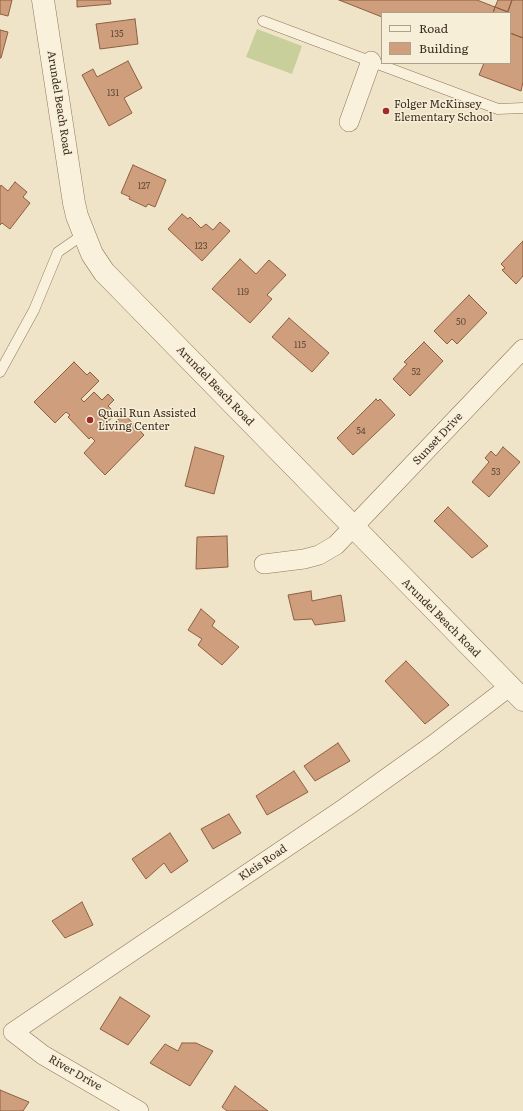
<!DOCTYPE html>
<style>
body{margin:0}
#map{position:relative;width:523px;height:1111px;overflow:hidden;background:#f0e4c8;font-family:Literata,serif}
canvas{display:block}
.legend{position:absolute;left:381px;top:12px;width:130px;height:52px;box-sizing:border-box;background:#f7eed8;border:1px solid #ada18e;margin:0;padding:5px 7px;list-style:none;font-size:12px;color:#3d2e20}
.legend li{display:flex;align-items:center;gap:8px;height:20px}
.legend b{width:20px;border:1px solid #ada18e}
</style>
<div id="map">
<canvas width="523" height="1111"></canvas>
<ul class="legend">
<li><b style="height:5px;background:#faf1dc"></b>Road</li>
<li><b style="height:11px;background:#cf9f7d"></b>Building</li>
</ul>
</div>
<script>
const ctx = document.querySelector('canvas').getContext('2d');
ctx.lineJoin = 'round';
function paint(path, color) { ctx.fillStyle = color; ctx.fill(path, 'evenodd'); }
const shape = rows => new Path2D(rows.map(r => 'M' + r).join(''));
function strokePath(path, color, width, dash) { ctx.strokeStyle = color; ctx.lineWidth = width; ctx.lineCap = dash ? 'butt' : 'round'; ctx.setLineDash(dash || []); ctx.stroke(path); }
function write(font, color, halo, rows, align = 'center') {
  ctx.font = font + ' Literata,serif'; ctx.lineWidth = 3; ctx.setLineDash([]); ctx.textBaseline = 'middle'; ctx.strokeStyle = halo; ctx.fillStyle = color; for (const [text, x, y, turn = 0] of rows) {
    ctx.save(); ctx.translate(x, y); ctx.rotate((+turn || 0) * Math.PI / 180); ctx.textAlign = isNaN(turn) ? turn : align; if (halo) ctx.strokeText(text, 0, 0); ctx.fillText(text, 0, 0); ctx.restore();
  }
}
paint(shape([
 [257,29,302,46,292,74,246,57]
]), '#c9cf9b');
const building = shape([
 [0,0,12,0,8,16,0,14,0,0],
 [77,0,110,0,111,4,77,7,77,0],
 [339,0,477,0,495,7,493,13,382,13,382,17,339,0],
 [498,0,512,0,508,12,495,7,498,0],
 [512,0,523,0,523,38,510,33,510,13,507,13,512,0],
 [495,7,508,12,507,13,493,13,495,7],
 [135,19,138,44,100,49,96,24,135,19],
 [0,30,8,32,1,58,0,58,0,30],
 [510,33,523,38,523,82,521,91,479,75,484,63,510,63,510,33],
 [128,61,142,88,124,98,132,113,109,126,82,75,93,69,97,77,128,61],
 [133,165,166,180,155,207,148,204,146,207,129,199,130,197,121,193,133,165],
 [15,182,27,192,23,197,30,203,10,229,2,223,0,225,0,187,1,185,8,191,15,182],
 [182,214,188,219,190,217,201,228,206,224,213,230,220,222,230,231,202,261,168,229,182,214],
 [523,241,523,276,516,284,502,270,505,268,501,264,523,241],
 [240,259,256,274,269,260,286,275,267,295,272,299,250,323,212,289,240,259],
 [469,295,487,313,457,344,452,339,447,344,434,331,469,295],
 [289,318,329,353,312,372,272,337,289,318],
 [424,342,443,361,410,396,393,379,407,364,404,362,424,342],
 [74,362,87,375,90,372,99,381,81,399,84,402,94,392,102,400,108,394,114,400,108,406,116,414,105,424,109,428,124,414,144,435,105,475,84,453,95,441,91,437,89,439,68,417,70,415,66,412,55,423,34,402,74,362],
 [376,399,378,401,380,399,395,415,353,455,337,438,376,399],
 [195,447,224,456,214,494,185,486,195,447],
 [503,447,520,462,489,497,472,482,489,462,485,458,491,451,496,456,503,447],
 [448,507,488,546,472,558,434,521,448,507],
 [227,536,228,567,196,569,197,537,227,536],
 [311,591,312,601,341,595,345,621,315,625,312,619,294,620,288,595,311,591],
 [201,609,215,621,212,626,239,647,222,665,198,645,202,639,188,630,201,609],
 [406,661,449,705,425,724,385,681,406,661],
 [338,743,350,761,315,781,304,766,338,743],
 [294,771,308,792,267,815,256,796,294,771],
 [229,814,241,833,213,849,201,829,229,814],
 [170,833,188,861,171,873,164,863,146,879,132,859,170,833],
 [82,902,93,925,65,938,52,921,82,902],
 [120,997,150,1016,128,1045,100,1029,120,997],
 [182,1043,196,1043,213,1051,190,1086,150,1063,165,1044,178,1051,182,1043],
 [235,1086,268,1111,227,1111,222,1107,235,1086],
 [0,1090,29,1102,23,1111,0,1111,0,1090]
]);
paint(building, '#cf9f7d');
strokePath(building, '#8d5f41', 1);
const service = shape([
 [263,21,498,109,523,108],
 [0,372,34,310,58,252,84,234]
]);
const minor = shape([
 [349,122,371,61],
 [264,564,304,559,319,555,336,545,523,349],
 [139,1111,43,1055,13,1032,346,807,433,745,509,687]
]);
const tertiary = shape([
 [43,0,74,203,77,216,92,254,104,272,523,700]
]);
strokePath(service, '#8d765c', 11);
strokePath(minor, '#8d765c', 20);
strokePath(tertiary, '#8d765c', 23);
strokePath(service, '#faf1dc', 10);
strokePath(minor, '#faf1dc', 19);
strokePath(tertiary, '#faf1dc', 22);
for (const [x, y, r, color] of [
 [386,111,4,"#9e2a2b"],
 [90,420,4,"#9e2a2b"]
]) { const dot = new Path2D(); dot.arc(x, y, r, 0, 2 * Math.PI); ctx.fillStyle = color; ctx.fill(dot); strokePath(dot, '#f7eed8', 1.5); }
write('9px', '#624a37', null, [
 ["135",117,34],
 ["131",113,93],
 ["127",144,186],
 ["123",201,246],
 ["119",243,292],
 ["50",461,322],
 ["115",300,345],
 ["52",416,372],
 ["54",361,431],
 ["53",496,472]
]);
write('11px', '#3d2e20', '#f7eed8', [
 ["Arundel Beach Road",59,103,81],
 ["Arundel Beach Road",215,386,46],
 ["Sunset Drive",438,439,-47],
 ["Arundel Beach Road",441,618,45],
 ["Kleis Road",263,863,-34],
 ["River Drive",75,1073,30]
]);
write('11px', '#3d2e20', '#f7eed8', [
 ["Folger McKinsey",394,105],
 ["Elementary School",394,118],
 ["Quail Run Assisted",98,414],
 ["Living Center",98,427]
], 'left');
</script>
